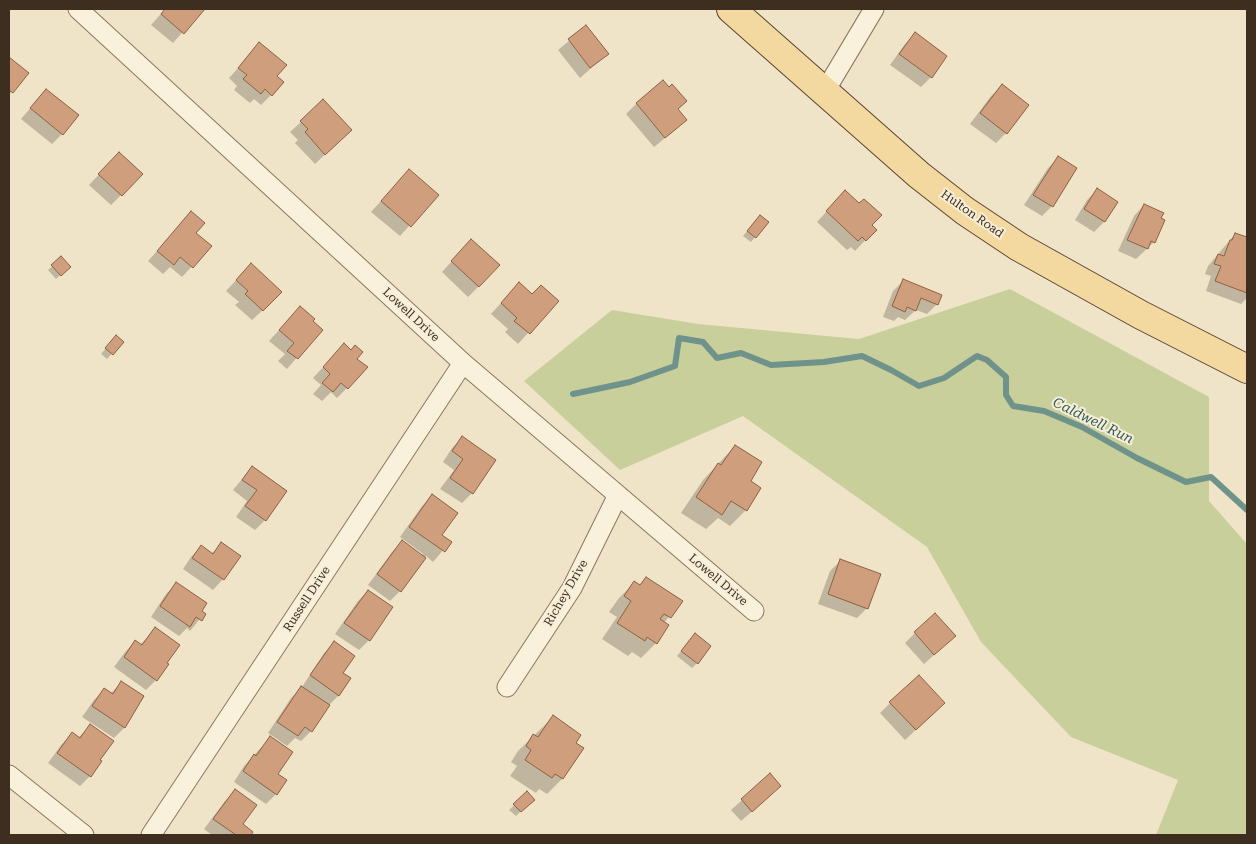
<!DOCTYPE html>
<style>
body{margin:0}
#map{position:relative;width:1256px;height:844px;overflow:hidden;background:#f0e4c8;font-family:"Roboto Serif",serif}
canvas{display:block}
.frame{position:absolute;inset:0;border:10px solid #3d2e20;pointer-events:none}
</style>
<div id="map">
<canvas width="1256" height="844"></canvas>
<div class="frame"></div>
</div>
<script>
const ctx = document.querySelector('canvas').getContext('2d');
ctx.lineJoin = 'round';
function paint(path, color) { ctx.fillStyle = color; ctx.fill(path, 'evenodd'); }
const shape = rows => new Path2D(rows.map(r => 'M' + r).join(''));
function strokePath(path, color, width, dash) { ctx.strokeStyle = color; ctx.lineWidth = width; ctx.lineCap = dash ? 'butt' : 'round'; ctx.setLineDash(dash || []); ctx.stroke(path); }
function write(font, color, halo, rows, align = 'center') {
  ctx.font = font + ' "Roboto Serif",serif'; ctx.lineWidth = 4; ctx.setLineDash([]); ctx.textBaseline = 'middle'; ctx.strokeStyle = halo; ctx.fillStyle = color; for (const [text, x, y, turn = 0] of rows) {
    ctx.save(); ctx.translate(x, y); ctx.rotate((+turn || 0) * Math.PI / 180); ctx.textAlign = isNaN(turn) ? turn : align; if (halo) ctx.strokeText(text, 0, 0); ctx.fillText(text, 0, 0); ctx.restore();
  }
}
paint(shape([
 [1010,289,1209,397,1209,501,1247,544,1247,835,1156,835,1178,780,1071,737,981,642,927,547,743,416,620,470,524,381,612,310,698,324,859,339]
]), '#c9cf9b');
paint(shape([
 [165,9,203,9,173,43,151,25],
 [586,27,607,54,580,78,558,50],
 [915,34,931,77,921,87,890,65,905,44],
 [260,44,276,76,271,95,261,105,254,99,250,103,234,90,237,86,229,78],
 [9,58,27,73,9,95],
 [1002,86,1006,133,996,143,970,124,991,96],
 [46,90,62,134,52,144,21,119],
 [636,104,677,110,675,130,654,147,626,114],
 [301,122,340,140,315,164,295,143,298,140,290,132],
 [1058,158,1052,206,1042,216,1024,205,1048,168],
 [109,164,121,195,111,205,89,185],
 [409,170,437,195,400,236,371,212],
 [1097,190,1117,202,1104,222,1094,232,1075,220,1087,200],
 [835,202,875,230,855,251,851,247,847,250,817,222],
 [1144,205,1154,242,1136,259,1118,251,1134,216],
 [191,213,194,233,210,247,182,277,170,267,163,274,148,261],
 [755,221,767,223,751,242,743,236],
 [1235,234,1247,239,1247,298,1241,304,1206,291,1211,276,1205,274,1208,266],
 [461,251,479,286,468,297,442,272],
 [61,258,69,267,56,279,48,270],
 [241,275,263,310,252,320,235,305,239,302,226,291],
 [903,281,937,304,927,314,916,310,905,320,898,317,894,321,883,317,893,291],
 [509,294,532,295,557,301,518,344,505,332,508,329,491,314],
 [300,307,321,330,287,369,278,361,285,354,269,341],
 [111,342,122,343,107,359,101,354],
 [344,345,356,359,347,388,337,398,331,392,322,401,313,394,321,385,313,378],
 [462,438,472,493,462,503,440,489,454,470,443,462,452,448],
 [735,446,749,481,760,488,746,510,730,526,718,518,706,529,681,513,703,480],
 [252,467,265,520,255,530,236,517,247,501,233,490],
 [432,496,440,535,450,542,433,562,426,556,400,591,390,601,368,585,392,552,402,542,421,556,423,554,400,537,422,506],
 [222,544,239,556,223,579,213,590,183,569,191,557,201,547,211,554],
 [840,561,867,608,857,618,818,604,830,571],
 [646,579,681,601,664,623,656,643,641,658,632,652,628,656,602,639,617,617,609,612,619,598,634,583,639,586],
 [176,584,200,611,204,614,190,631,187,628,179,636,151,617,166,594],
 [368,591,369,640,359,650,335,634,358,601],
 [155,629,156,680,146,690,114,667,125,652,135,642,140,645],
 [915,633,944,646,924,664,905,643],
 [690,640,697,663,692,668,677,656],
 [334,643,342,673,339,695,329,705,311,731,301,741,295,738,287,746,268,733,291,698,302,687,324,653],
 [121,683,143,697,124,728,114,738,82,717,94,700,104,690,110,694],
 [890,703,934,713,905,740,880,713],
 [553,717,574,743,582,749,562,779,547,794,539,789,536,793,510,776,517,766,511,762,518,751],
 [90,726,98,760,90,776,80,786,48,763,62,744,72,734,78,738],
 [270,738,276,794,266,804,234,782,244,766],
 [770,775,770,796,741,821,731,810],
 [235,791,241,825,251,832,249,835,212,835,204,829,225,801],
 [527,793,533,800,516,816,509,810]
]), '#0003');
strokePath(shape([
 [573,394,630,382,675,366,679,338,703,342,717,358,741,353,771,365,824,362,862,356,891,370,919,386,944,378,977,356,987,360,1006,377,1006,395,1013,406,1044,411,1082,427,1137,458,1186,482,1211,477,1247,510]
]), '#6f938a', 6);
const building = shape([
 [165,9,205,9,184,34,161,14,165,9],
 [586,25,609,54,590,68,568,39,586,25],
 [915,32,947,56,932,78,899,54,915,32],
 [259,42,287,65,277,76,284,82,272,96,265,89,261,94,243,79,247,75,238,68,259,42],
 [9,57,29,73,13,93,9,90,9,57],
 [663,80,669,87,672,84,687,101,678,109,687,120,665,138,636,103,663,80],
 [1002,84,1029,105,1007,134,980,113,1002,84],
 [46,89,79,115,63,135,30,108,46,89],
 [323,99,352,130,325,155,305,132,308,129,300,121,323,99],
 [119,152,143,174,122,196,98,174,119,152],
 [1058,156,1077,168,1053,207,1033,195,1058,156],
 [409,169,439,195,411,227,381,201,409,169],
 [1097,188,1118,202,1105,222,1084,209,1097,188],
 [845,190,859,203,864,199,882,215,872,225,877,230,866,241,862,237,858,241,826,211,845,190],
 [1144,204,1164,213,1161,218,1165,220,1155,243,1151,241,1148,249,1127,240,1144,204],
 [191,211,205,223,196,233,212,246,193,268,180,257,174,265,157,251,191,211],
 [760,215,769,222,756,238,747,231,760,215],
 [1235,233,1247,237,1247,293,1215,281,1221,266,1214,264,1218,254,1224,256,1230,240,1232,240,1235,233],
 [471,239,500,265,479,287,451,261,471,239],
 [61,256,71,267,61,276,51,265,61,256],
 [251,263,282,292,263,311,245,294,248,291,236,280,251,263],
 [903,279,942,295,938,305,921,298,916,311,907,307,905,312,892,306,903,279],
 [519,282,532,294,541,285,559,301,530,334,514,321,517,318,501,303,519,282],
 [300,306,315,319,313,321,323,330,298,359,287,351,294,343,279,330,300,306],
 [116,335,124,342,113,355,105,348,116,335],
 [344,343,351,350,355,345,363,352,357,359,368,367,348,389,341,383,333,392,322,383,330,374,323,367,344,343],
 [462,436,496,460,473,494,450,478,463,459,452,451,462,436],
 [735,445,762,462,751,481,761,488,747,511,731,501,722,515,696,497,718,463,721,465,735,445],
 [252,466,287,491,266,521,245,506,257,490,242,480,252,466],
 [432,494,458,513,442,535,452,542,445,552,409,527,432,494],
 [402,540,426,558,401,592,377,574,402,540],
 [221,542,241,556,224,580,192,558,201,545,213,554,221,542],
 [840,559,881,574,868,609,828,594,840,559],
 [646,577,683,601,671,618,664,614,660,619,669,625,657,644,647,637,645,641,617,623,631,601,624,596,634,581,640,585,646,577],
 [176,582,207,603,202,611,206,614,202,621,196,617,190,627,160,606,176,582],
 [368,590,393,607,370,641,344,623,368,590],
 [935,613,956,636,934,655,914,632,935,613],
 [155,627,180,645,167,663,169,664,157,681,124,657,135,640,142,645,155,627],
 [695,633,711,646,698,664,681,651,695,633],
 [334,641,355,656,343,673,351,678,339,696,310,675,334,641],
 [919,675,945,703,916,730,889,702,919,675],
 [121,681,144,696,125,728,92,706,104,688,113,694,121,681],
 [301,686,330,705,312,732,305,727,298,736,277,722,301,686],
 [553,715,581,735,576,743,584,748,563,779,555,774,552,778,525,760,531,750,526,746,533,734,538,737,553,715],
 [90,724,114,741,100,760,102,761,91,777,57,753,72,732,80,738,90,724],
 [270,736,293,752,278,774,287,780,277,795,243,771,254,754,256,756,270,736],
 [770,773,781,786,752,812,741,799,770,773],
 [235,789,257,805,243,824,253,832,251,835,236,835,213,819,235,789],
 [527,791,535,800,521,812,513,804,527,791]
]);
paint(building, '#cf9f7d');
strokePath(building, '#8d5f41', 1);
const street = shape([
 [78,9,463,363,754,611],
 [825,91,874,9],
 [507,687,572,588,618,495],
 [9,775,84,835],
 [151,835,463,363]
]);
const primary = shape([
 [731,9,919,175,965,211,1019,247,1141,315,1247,369]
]);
strokePath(street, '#8d765c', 21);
strokePath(primary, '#5b4430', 30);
strokePath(street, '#faf1dc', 19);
strokePath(primary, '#f3d9a0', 28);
write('12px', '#3d2e20', '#f7eed8', [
 ["Hulton Road",972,214,35],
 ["Lowell Drive",411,315,43],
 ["Lowell Drive",718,580,40],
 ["Richey Drive",566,593,-60],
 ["Russell Drive",307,599,-57]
]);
write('italic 14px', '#2f5d5a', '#f7eed8', [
 ["Caldwell Run",1093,421,26]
]);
</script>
